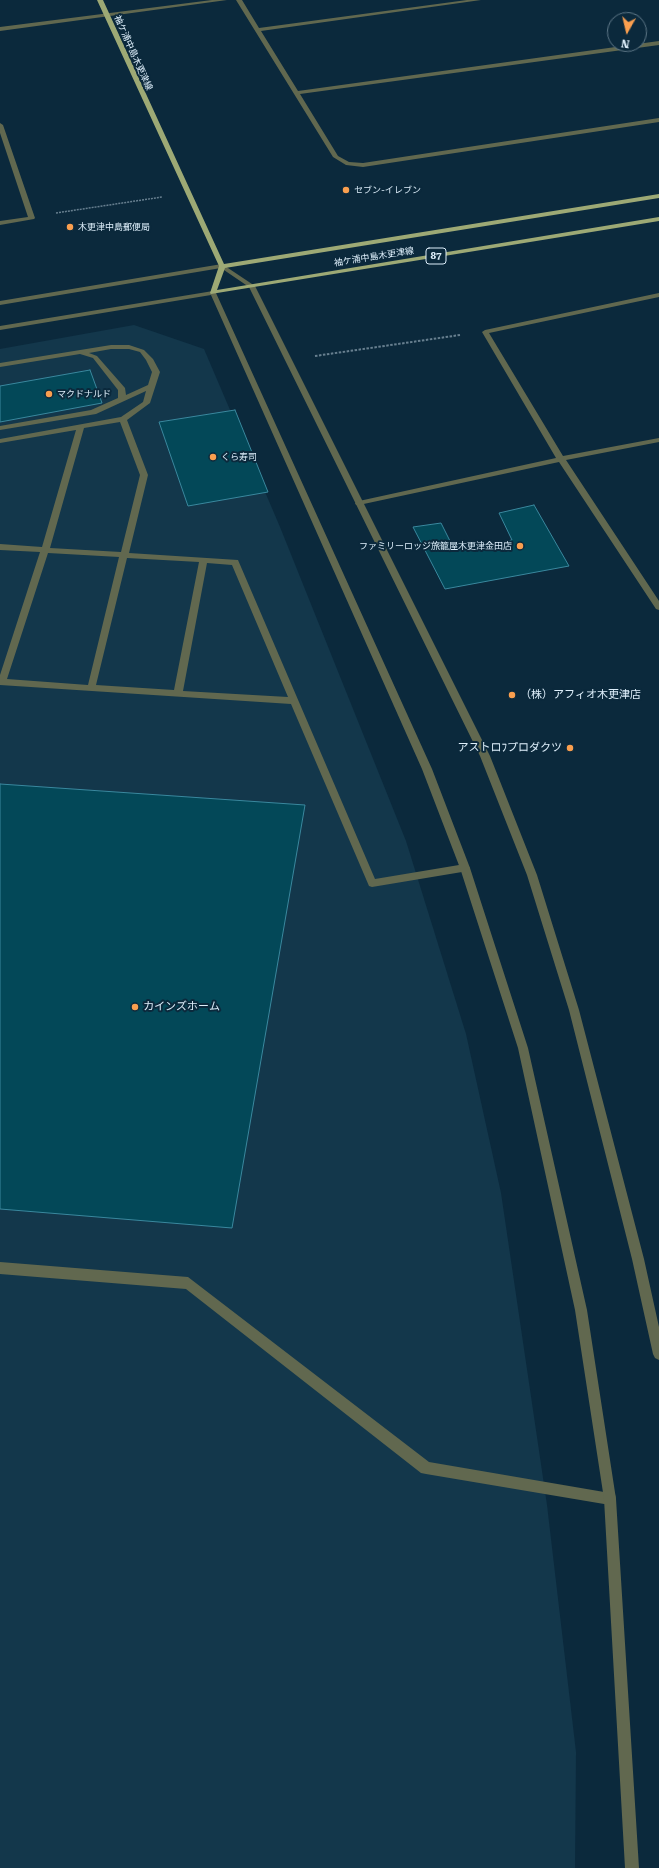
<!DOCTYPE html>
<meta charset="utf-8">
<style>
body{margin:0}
#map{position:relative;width:659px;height:1868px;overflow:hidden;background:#0b293c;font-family:"Roboto Serif",serif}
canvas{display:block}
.north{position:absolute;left:607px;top:12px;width:40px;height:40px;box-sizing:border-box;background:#0b293c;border:1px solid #5f7888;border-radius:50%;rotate:188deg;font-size:11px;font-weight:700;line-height:16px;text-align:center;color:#deeffb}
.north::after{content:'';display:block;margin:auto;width:14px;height:18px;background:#fa9f4f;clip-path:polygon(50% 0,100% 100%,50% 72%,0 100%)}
</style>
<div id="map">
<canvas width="659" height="1868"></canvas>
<div class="north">N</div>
</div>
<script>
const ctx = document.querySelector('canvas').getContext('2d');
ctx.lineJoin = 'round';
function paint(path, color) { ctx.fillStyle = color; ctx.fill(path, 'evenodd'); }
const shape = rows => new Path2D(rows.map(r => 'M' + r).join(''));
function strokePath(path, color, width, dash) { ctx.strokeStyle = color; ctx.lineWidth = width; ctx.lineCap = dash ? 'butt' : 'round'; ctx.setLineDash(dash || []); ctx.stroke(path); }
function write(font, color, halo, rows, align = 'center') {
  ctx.font = font + ' "Roboto Serif","Noto Sans JP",serif'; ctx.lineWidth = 4; ctx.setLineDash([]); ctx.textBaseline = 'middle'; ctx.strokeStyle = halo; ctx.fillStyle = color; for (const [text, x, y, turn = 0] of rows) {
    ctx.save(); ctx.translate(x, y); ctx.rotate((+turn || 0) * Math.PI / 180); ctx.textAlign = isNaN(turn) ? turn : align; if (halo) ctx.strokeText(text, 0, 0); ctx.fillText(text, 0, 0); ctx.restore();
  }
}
paint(shape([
 [134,325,204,349,280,527,406,841,466,1034,501,1193,547,1505,576,1752,575,1868,0,1868,0,349]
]), '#13374b');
const building = shape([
 [90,370,102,403,0,422,0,386,90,370],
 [235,410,268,492,188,506,159,422,235,410],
 [534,505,569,566,445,589,413,527,441,523,455,551,512,540,499,513,534,505],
 [0,784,305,805,232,1228,0,1209,0,784]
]);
paint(building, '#034858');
strokePath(building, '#3a889e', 1);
strokePath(shape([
 [56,213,162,197]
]), '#677f8f', 1.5, [2, 1]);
strokePath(shape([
 [315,356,460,335]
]), '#677f8f', 2, [2.5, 1.5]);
paint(shape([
 [111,345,129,345,144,350,153,359,160,372,150,403,127,420,148,475,129,553,238,560,375,879,465,864,468,865,470,868,468,871,372,887,369,886,291,704,0,685,0,675,40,552,0,550,0,544,42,547,76,430,0,443,0,439,121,417,143,402,146,391,96,414,0,430,0,426,91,410,118,398,118,390,93,358,80,354,0,367,0,363,111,345],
 [111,349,129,349,140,352,146,360,152,372,148,385,126,395,125,388,97,356,89,353,111,349],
 [120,422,140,475,121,552,50,548,84,428,120,422],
 [48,553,119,557,88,685,7,679,48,553],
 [127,558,199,562,174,690,96,685,127,558],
 [207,563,232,565,288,697,183,691,207,563]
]), '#61684f');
paint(shape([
 [212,0,227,0,0,31,0,27,212,0],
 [236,0,242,0,259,28,467,0,481,0,261,31,298,91,659,41,659,45,300,94,338,156,349,162,363,163,659,118,659,122,363,167,346,165,333,157,236,0],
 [0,123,3,125,35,218,34,219,0,225,0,221,28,217,0,133,0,123],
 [659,293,659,297,489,333,563,456,659,438,659,442,566,460,659,601,659,610,656,609,559,462,359,505,356,505,355,503,359,501,556,458,482,332,485,330,659,293],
 [0,1262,188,1277,429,1462,610,1493,615,1494,616,1499,615,1504,610,1505,426,1474,421,1473,186,1289,0,1274,0,1262]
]), '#61684f');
paint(shape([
 [222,264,255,286,490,756,537,875,579,1010,644,1259,659,1327,659,1360,655,1358,653,1354,632,1259,569,1010,527,875,480,756,249,287,221,268,0,305,0,301,222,264],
 [213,291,216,293,432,769,470,868,528,1048,587,1310,616,1499,639,1868,625,1868,604,1499,575,1310,518,1048,460,868,422,769,211,295,0,330,0,326,213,291]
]), '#61684f');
paint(shape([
 [97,0,103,0,224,264,659,194,659,198,225,268,217,290,659,217,659,221,211,294,210,293,219,266,97,0]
]), '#9da975');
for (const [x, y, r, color] of [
 [346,190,4,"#fa9f4f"],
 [70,227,4,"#fa9f4f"],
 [49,394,4,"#fa9f4f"],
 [213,457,4,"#fa9f4f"],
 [520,546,4,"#fa9f4f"],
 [512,695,4,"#fa9f4f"],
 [570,748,4,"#fa9f4f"],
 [135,1007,4,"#fa9f4f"]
]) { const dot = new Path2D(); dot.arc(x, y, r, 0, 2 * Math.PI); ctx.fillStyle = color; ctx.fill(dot); strokePath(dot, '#0b293c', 1.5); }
write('9px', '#deeffb', '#0b293c', [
 ["袖ケ浦中島木更津線",133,53,66],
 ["袖ケ浦中島木更津線",374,257,-9]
]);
write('9px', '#deeffb', '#0b293c', [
 ["セブン-イレブン",354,190],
 ["木更津中島郵便局",78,227],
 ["マクドナルド",57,394],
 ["くら寿司",221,457],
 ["ファミリーロッジ旅籠屋木更津金田店",512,546,"right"]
], 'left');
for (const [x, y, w] of [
 [436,256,20]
]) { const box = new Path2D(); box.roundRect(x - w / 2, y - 8, w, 16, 3); ctx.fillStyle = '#0b293c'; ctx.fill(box); strokePath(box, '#deeffb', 1); }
write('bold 10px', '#deeffb', null, [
 ["87",436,256]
]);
write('11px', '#deeffb', '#0b293c', [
 ["（株）アフィオ木更津店",520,695],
 ["アストロﾌプロダクツ",562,748,"right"],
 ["カインズホーム",143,1007]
], 'left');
</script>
